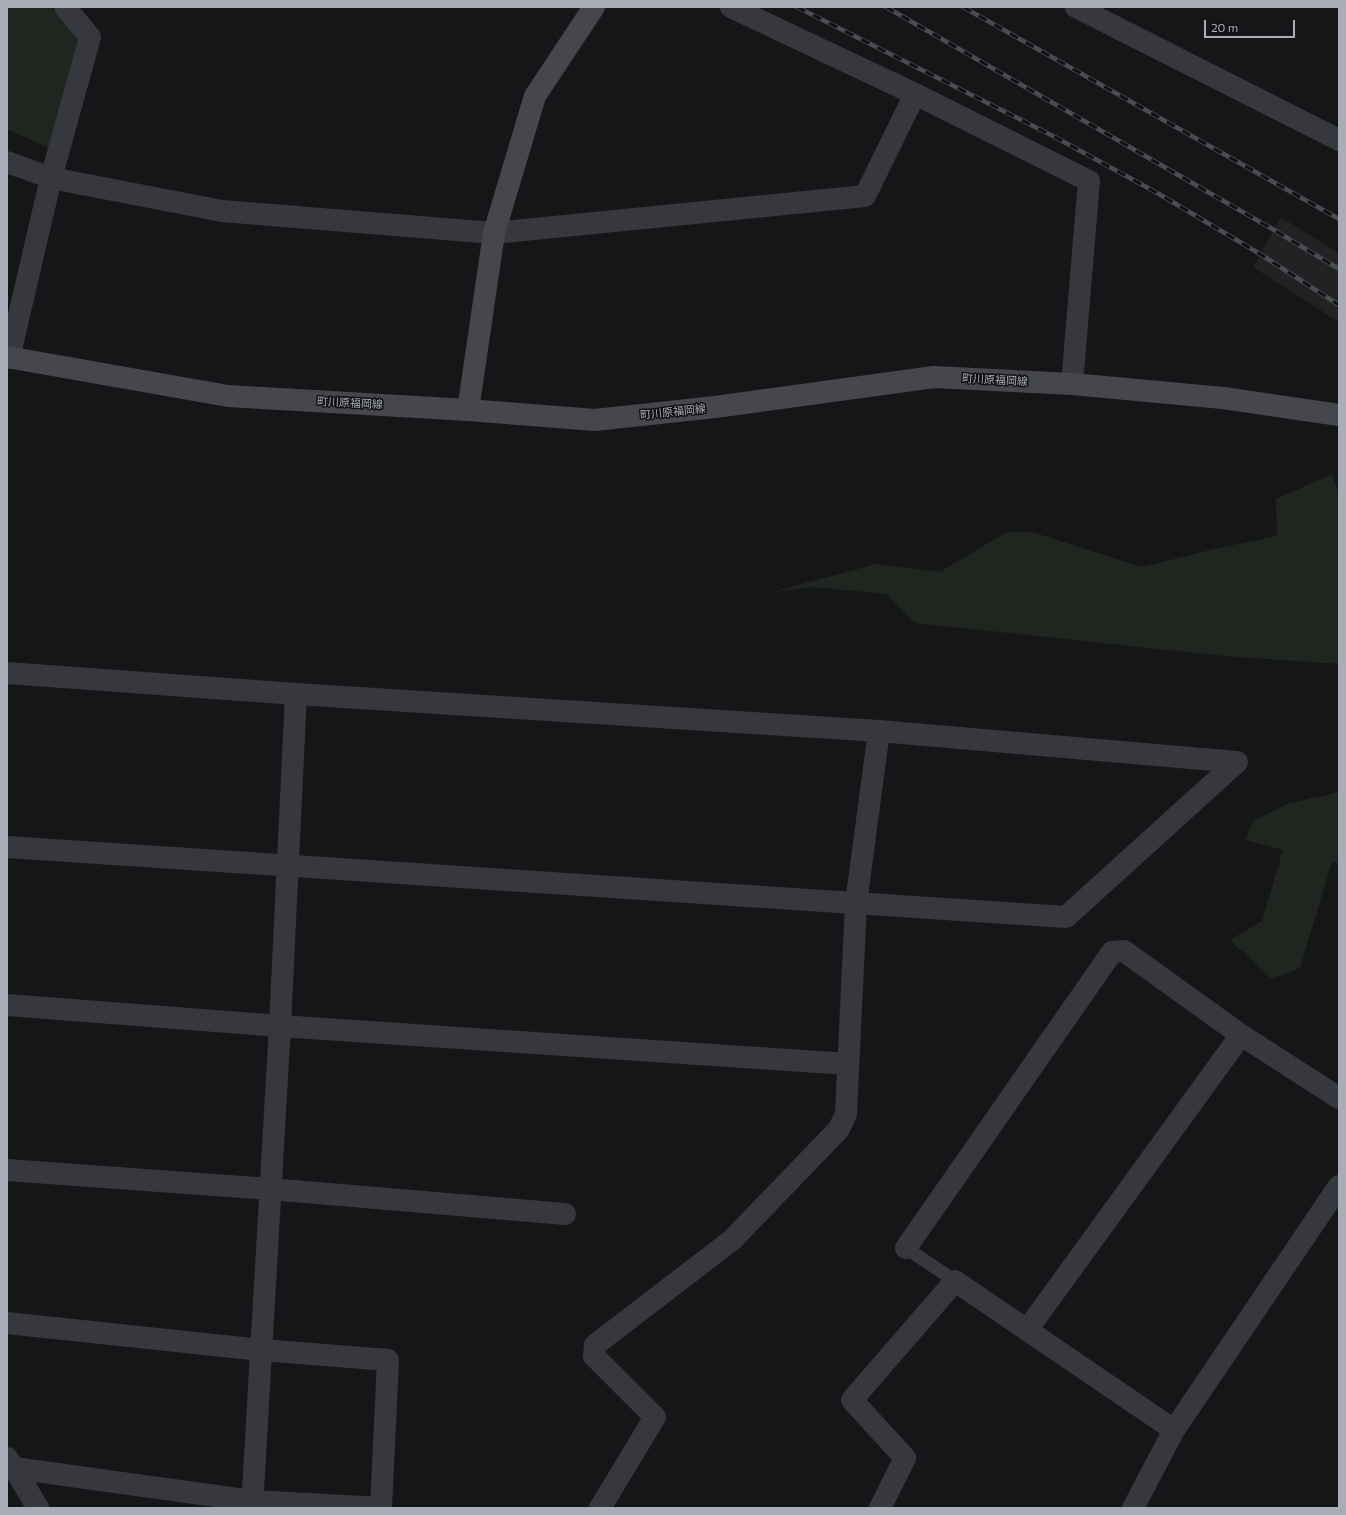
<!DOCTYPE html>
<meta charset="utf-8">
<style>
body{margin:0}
#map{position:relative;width:1346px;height:1515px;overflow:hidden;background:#161618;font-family:Commissioner,sans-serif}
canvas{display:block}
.frame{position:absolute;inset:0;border:8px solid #a8adb8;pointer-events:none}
.scale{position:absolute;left:1204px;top:20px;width:91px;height:18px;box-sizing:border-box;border:2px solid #a8adb8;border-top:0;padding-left:5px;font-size:12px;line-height:14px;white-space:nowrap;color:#a8adb8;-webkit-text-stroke:3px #111113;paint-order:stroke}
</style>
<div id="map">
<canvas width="1346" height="1515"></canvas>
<div class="frame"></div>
<div class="scale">20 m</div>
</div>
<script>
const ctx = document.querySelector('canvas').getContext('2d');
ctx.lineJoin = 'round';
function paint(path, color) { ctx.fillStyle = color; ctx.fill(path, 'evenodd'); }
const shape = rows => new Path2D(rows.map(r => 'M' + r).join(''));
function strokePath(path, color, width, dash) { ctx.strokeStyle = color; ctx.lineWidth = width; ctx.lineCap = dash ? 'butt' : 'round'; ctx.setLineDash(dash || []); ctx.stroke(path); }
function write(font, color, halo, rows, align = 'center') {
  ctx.font = font + ' Commissioner,"Noto Sans JP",sans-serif'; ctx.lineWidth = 3; ctx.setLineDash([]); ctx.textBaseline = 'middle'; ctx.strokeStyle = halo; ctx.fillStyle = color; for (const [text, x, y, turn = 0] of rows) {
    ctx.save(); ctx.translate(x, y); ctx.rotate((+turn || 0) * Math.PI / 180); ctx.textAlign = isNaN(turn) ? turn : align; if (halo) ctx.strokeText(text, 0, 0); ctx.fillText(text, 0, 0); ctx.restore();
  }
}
paint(shape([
 [1281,217,1339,253,1339,322,1253,267]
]), '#222225');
paint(shape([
 [7,7,51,7,78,39,48,148,7,129],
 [1332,474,1339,495,1339,664,1224,656,915,623,886,594,812,587,768,593,876,564,940,572,1007,532,1032,532,1142,567,1218,548,1277,536,1276,499],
 [1339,792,1339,864,1332,862,1300,968,1272,979,1230,940,1262,921,1283,850,1245,840,1253,821,1287,804]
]), '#1e261f');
strokePath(shape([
 [906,1248,955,1281]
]), '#37383d', 13);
strokePath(shape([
 [731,7,915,94,1089,181,1072,384],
 [1076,7,1339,140],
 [7,162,51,178,222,211,494,233,865,196,915,94],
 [9,358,51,178,90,37,65,7],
 [7,673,296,694,879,731,1237,762],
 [7,847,1066,917,1237,762],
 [7,1005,280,1026,848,1064],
 [7,1170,270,1189,565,1214],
 [906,1248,1112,952,1124,951,1241,1035,1339,1098],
 [7,1323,261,1350,388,1360,381,1508,252,1501,14,1468,7,1458],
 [1027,1330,1241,1035],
 [14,1468,38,1508],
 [252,1508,280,1026,296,694],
 [600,1508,655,1417,594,1356,595,1345,732,1240,839,1129,846,1114,856,903,879,731],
 [880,1508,905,1458,852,1400,955,1281,1174,1430],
 [1133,1508,1174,1430,1339,1186]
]), '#37383d', 22);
strokePath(shape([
 [7,357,228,396,468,410,595,420,715,407,934,377,1072,384,1223,398,1339,415],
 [468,410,494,233,535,96,594,7]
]), '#45474d', 22);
const rail = shape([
 [797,7,1055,137,1159,194,1260,254,1339,305],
 [886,7,1274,230,1339,269],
 [963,7,1339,219]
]);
strokePath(rail, '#4a4c52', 4.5);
strokePath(rail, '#111113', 3, [9]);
write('11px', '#a8adb8', '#111113', [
 ["町川原福岡線",995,380,3],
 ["町川原福岡線",350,403,3],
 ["町川原福岡線",673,412,-6]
]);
</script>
